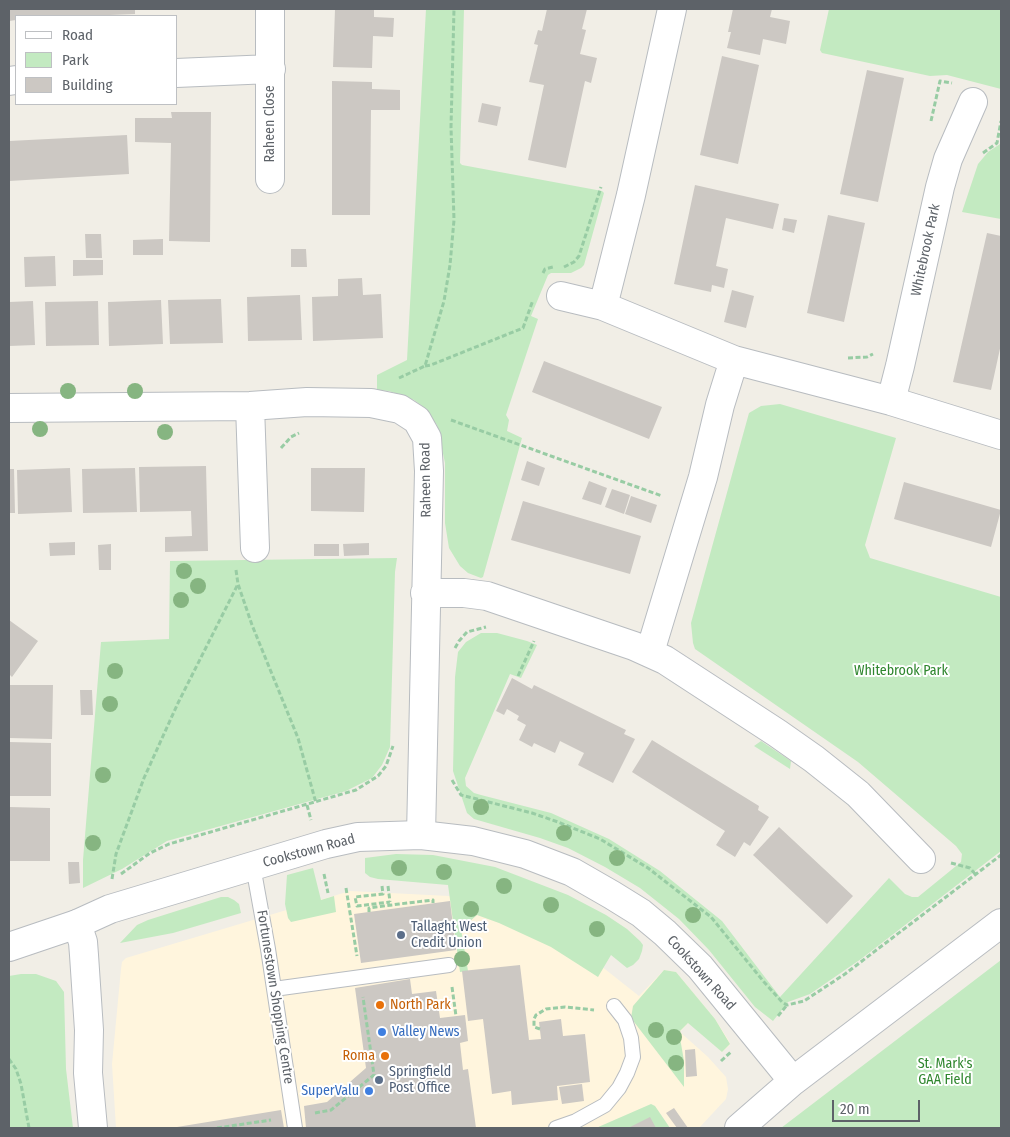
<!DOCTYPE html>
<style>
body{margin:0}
#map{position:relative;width:1010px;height:1137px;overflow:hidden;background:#f1eee6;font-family:"Fira Sans Condensed",sans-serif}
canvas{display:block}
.frame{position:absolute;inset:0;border:10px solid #5d6268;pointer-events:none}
.legend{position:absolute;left:15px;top:15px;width:162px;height:90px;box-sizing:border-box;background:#fff;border:1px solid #bec0c3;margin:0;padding:6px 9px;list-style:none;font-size:15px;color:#5d6268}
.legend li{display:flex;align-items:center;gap:10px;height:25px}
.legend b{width:25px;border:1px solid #bec0c3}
.scale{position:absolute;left:832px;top:1100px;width:88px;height:22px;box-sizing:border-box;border:2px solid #5d6268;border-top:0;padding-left:6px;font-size:15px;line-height:18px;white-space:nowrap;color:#5d6268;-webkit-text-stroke:4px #fff;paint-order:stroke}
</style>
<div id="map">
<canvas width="1010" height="1137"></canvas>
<div class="frame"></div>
<ul class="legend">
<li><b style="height:6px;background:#fff"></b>Road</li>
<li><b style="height:14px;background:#c3eac1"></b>Park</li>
<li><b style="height:14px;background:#ccc8c3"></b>Building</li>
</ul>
<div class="scale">20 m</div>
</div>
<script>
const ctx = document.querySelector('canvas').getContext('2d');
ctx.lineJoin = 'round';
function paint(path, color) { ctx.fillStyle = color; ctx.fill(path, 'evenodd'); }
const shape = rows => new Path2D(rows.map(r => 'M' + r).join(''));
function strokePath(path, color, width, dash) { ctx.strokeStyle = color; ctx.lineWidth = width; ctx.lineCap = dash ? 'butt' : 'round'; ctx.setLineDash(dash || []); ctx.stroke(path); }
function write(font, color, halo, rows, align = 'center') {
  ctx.font = font + ' "Fira Sans Condensed",sans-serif'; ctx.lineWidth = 4; ctx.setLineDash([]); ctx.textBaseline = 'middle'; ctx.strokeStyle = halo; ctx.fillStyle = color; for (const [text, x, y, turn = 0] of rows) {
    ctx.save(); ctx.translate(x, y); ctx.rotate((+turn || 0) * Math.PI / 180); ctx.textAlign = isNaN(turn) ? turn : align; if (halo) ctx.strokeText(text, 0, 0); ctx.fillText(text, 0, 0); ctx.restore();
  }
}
paint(shape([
 [350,891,449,896,469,901,577,947,639,996,664,970,676,972,715,1019,729,1041,730,1045,722,1052,689,1022,680,1032,708,1057,726,1077,728,1089,726,1099,699,1128,670,1128,659,1112,628,1128,116,1128,112,1064,121,969,122,962,126,958]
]), '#fff5dd');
paint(shape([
 [426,9,464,9,460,163,462,165,602,191,604,193,584,265,581,268,571,273,551,273,548,275,531,316,538,319,506,415,509,420,507,431,522,438,483,577,481,578,468,573,460,566,449,548,445,523,445,463,437,425,422,406,414,400,389,391,377,390,377,375,407,360],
 [829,9,1001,9,1001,89,947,75,930,76,822,53,820,50],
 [1001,138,1001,219,962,212,978,164,988,152,1000,144],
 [780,404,896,438,865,545,870,558,1001,597,1001,851,861,959,810,994,788,1002,773,1021,755,1007,709,950,679,919,640,888,605,867,568,848,540,838,474,819,467,813,453,771,455,677,458,652,466,642,481,633,497,633,527,641,537,645,521,678,510,674,465,778,466,786,474,793,481,795,551,813,609,839,660,871,722,921,780,997,889,878,905,894,912,897,918,897,961,862,962,854,956,846,858,762,695,649,693,643,691,623,749,413,761,406],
 [397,558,395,572,390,747,382,765,372,778,346,791,167,841,122,869,83,888,83,860,101,642,169,639,170,561],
 [761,741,791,761,790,769,754,746],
 [396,854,433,855,495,867,568,895,606,915,627,929,640,941,643,945,642,951,639,959,633,965,627,968,611,955,598,977,551,947,499,923,477,915,461,929,468,971,460,972,448,885,378,879,370,877,365,873,365,858],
 [313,868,321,900,334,896,336,912,291,922,288,918,285,904,287,875],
 [221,897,228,897,234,900,239,904,241,913,173,933,120,943,137,925,148,920],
 [1001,960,1001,1128,781,1128],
 [664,970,676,972,715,1019,730,1044,722,1052,688,1023,679,1032,684,1061,684,1087,631,1018,633,1006],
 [21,974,36,974,56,981,64,992,66,1069,73,1128,9,1128,9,976],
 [651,1104,655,1106,670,1128,596,1128]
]), '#c3eac1');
paint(shape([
 [9,9,135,9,135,14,85,16,16,16,16,20,9,21],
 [335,9,374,9,374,17,394,18,393,37,373,36,372,68,333,67],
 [547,9,587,9,582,29,586,30,580,54,597,58,591,83,585,81,566,168,528,160,544,85,529,82,538,45,534,44,538,30,542,31],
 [733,9,772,9,770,17,790,21,786,44,763,39,760,55,727,48,731,32,728,32],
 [722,56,759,65,738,164,700,155],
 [867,70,904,78,878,202,840,194],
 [332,81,372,82,372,89,400,90,400,110,371,110,370,215,332,215],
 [482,103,501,107,497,126,478,122],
 [171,112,211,112,210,242,169,241,171,143,135,142,135,118,172,118],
 [127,135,129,174,9,181,9,141],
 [695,185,779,204,773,229,726,218,716,266,728,269,724,288,712,285,711,292,674,284],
 [828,215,865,223,844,322,807,313],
 [784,218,797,220,794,233,782,230],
 [987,233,1001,236,1001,344,991,390,953,382],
 [85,234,101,234,102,258,86,258],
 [163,239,163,255,133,255,133,240],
 [291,249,306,249,307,267,291,267],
 [55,256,56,286,25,287,24,257],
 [73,260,103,260,103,275,73,276],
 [362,278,363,295,381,294,383,338,313,341,312,297,338,296,338,279],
 [732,290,754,296,746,328,724,322],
 [300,295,302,340,248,341,247,297],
 [221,299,223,343,170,344,168,300],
 [161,300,163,344,109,346,108,302],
 [33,301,35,345,9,346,9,302],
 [98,301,99,345,46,346,45,302],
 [544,361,662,407,649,439,532,392],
 [527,461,545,468,539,486,521,480],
 [206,466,208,551,165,552,165,537,192,536,191,511,140,512,139,467],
 [70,468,72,512,18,514,17,470],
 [135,468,137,512,83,513,82,469],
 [311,468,365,468,364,512,311,511],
 [9,469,14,469,15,513,9,513],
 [589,481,607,488,601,505,582,499],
 [904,482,1001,510,991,547,894,519],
 [612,489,630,495,624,514,605,507],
 [631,496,657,505,651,523,625,514],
 [523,501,641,536,630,574,511,540],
 [75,542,75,555,50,556,49,543],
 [369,543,369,555,344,556,343,544],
 [111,544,111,570,99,570,98,545],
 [314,544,339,544,339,556,314,556],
 [9,620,38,641,12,677,9,674],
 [512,678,532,689,534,685,626,730,624,734,635,739,613,783,578,765,584,753,560,741,555,753,534,743,532,747,519,740,526,725,517,720,519,716,507,709,504,715,496,711],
 [9,685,53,685,52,739,9,738],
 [80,690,92,690,93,715,81,715],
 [652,740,759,806,758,810,769,817,750,846,744,842,735,857,716,845,725,831,632,772],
 [9,742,51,743,51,796,9,796],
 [9,807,50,808,50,861,9,861],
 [779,827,853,896,827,924,753,855],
 [68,862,79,862,80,883,69,884],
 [450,901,456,950,361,963,354,914],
 [520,965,529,1040,541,1039,539,1022,561,1019,563,1036,585,1034,590,1082,557,1086,558,1100,512,1105,511,1091,492,1094,483,1019,468,1021,462,971],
 [410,979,412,994,436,991,440,1018,465,1015,468,1041,460,1043,463,1070,468,1069,476,1128,306,1128,304,1106,327,1102,366,1068,355,988],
 [695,1049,697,1076,686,1077,685,1050],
 [582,1084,584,1101,562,1104,559,1087],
 [674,1108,688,1128,677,1128,666,1113],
 [281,1110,284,1128,178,1128,177,1127],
 [650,1117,656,1128,628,1128]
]), '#ccc8c3');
const service = shape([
 [253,866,268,949,295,1128],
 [274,989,449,965],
 [556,1128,576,1121,605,1105,619,1088,627,1073,633,1057,631,1038,625,1020,614,1006]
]);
const minor = shape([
 [176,73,271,69],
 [9,81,16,80],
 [270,179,270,9],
 [561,296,603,306,734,360,891,401,1001,435],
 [603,306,631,195,672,9],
 [891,401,900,366,940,187,948,159,973,102],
 [250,406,255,548],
 [9,408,250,406,307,402,371,403,400,409,417,420,427,438,429,471,421,835],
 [425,593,464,593,487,596,634,646,665,660,777,733,814,759,858,794,921,859],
 [650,652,703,477,720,405,734,360],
 [77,924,83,942,84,955,89,1030,88,1073,93,1128]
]);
const tertiary = shape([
 [9,947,77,924,110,909,326,844,358,837,421,835,473,841,525,854,572,872,612,895,641,913,665,933,700,967,793,1081],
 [739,1128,793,1081,1001,923]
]);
strokePath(service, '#b8bcc0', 16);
strokePath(minor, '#b8bcc0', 30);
strokePath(tertiary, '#b8bcc0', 30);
strokePath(shape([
 [931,121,940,81,952,83],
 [983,153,997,143,1001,121],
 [564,267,574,262,579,256,601,187],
 [543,273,545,269,553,267],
 [848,358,867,357,873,354],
 [425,366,431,365,523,328,533,300],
 [399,378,425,366,444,301,450,265,454,220,451,127,454,9],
 [451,420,662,496],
 [281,448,291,437,299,433],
 [236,570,238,584,252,625,298,738,316,803],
 [455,648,459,641,467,632,486,627],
 [518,676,534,641],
 [452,780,461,795,532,813,558,822,600,839,648,868,711,917,764,982,782,1002,787,1005,804,1001,845,974,1001,855],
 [307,805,311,820],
 [951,863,970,868,976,875],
 [121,874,150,853,169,844,356,790,378,776,386,766,393,746],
 [324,874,328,893],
 [112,879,116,854,144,778,178,703,238,584],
 [382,886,383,894,355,897,357,906,390,902],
 [388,886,390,902],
 [346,888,357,956],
 [369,912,369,908,399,904,433,900,433,903],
 [452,987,456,1016],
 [778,1016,787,1005],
 [540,1029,534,1027,534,1019,536,1015,546,1009,565,1007,594,1010],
 [9,1059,16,1069,21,1084,29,1128],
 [721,1061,732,1051],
 [315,1113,331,1110,374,1075,363,997],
 [217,1128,271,1120]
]), '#98cca4', 3, [5, 2.5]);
strokePath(service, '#fff', 14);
strokePath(minor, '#fff', 28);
strokePath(tertiary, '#fff', 28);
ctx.fillStyle = '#86b581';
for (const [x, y] of [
 [68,391],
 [135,391],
 [40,429],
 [165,432],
 [184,571],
 [198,586],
 [181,600],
 [115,671],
 [110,704],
 [103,775],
 [481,807],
 [564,833],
 [93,843],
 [617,858],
 [399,868],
 [444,872],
 [504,886],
 [551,905],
 [471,909],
 [693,915],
 [597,929],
 [462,959],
 [656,1030],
 [674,1037],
 [676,1063]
]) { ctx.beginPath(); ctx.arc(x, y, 8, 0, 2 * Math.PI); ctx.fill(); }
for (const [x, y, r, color] of [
 [401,935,5,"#5c6f8a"],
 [380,1005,5,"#e8710a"],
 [382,1032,5,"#3f7fe0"],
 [385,1056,5,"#e8710a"],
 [379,1080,5,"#5c6f8a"],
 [369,1091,5,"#3f7fe0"]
]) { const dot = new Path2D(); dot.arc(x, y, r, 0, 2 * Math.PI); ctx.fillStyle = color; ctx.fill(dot); strokePath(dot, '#fff', 2); }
write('14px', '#5d6268', '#fff', [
 ["Raheen Close",270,124,-90],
 ["Whitebrook Park",926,250,-78],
 ["Raheen Road",426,480,-91],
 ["Cookstown Road",309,851,-15],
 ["Cookstown Road",701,973,48],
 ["Fortunestown Shopping Centre",275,997,81]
]);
write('14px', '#2f862e', '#fff', [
 ["Whitebrook Park",901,671],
 ["St. Mark's",945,1064],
 ["GAA Field",945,1080]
]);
write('14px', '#4e5e75', '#fff', [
 ["Tallaght West",411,927],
 ["Credit Union",411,943],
 ["Springfield",389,1072],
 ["Post Office",389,1088]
], 'left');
write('14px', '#c56008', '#fff', [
 ["North Park",390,1005],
 ["Roma",375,1056,"right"]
], 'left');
write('14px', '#366cbe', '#fff', [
 ["Valley News",392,1032],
 ["SuperValu",359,1091,"right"]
], 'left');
</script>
